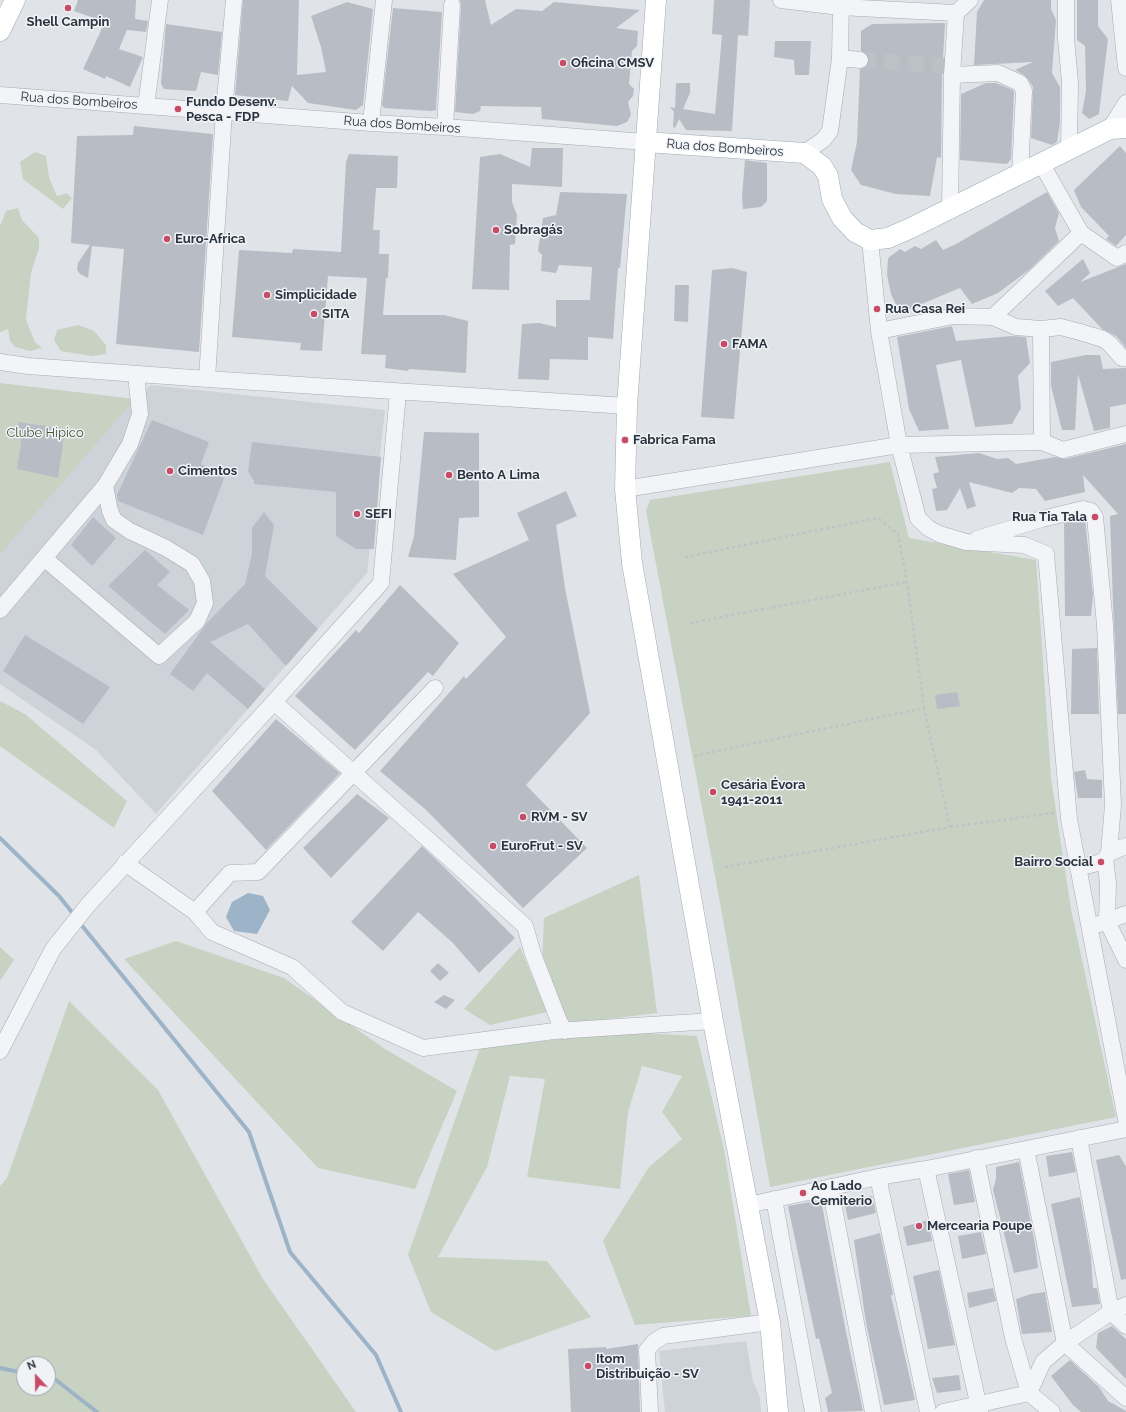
<!DOCTYPE html>
<meta charset="utf-8">
<style>
body{margin:0}
#map{position:relative;width:1126px;height:1412px;overflow:hidden;background:#e0e4e8;font-family:Raleway,sans-serif}
canvas{display:block}
.north{position:absolute;left:16px;top:1356px;width:40px;height:40px;box-sizing:border-box;background:#f0f3f6;border:1px solid #a1a6ad;border-radius:50%;rotate:338deg;font-size:11px;font-weight:700;line-height:16px;text-align:center;color:#2a333f}
.north::after{content:'';display:block;margin:auto;width:14px;height:18px;background:#c74b65;clip-path:polygon(50% 0,100% 100%,50% 72%,0 100%)}
</style>
<div id="map">
<canvas width="1126" height="1412"></canvas>
<div class="north">N</div>
</div>
<script>
const ctx = document.querySelector('canvas').getContext('2d');
ctx.lineJoin = 'round';
function paint(path, color) { ctx.fillStyle = color; ctx.fill(path, 'evenodd'); }
const shape = rows => new Path2D(rows.map(r => 'M' + r).join(''));
function strokePath(path, color, width, dash) { ctx.strokeStyle = color; ctx.lineWidth = width; ctx.lineCap = dash ? 'butt' : 'round'; ctx.setLineDash(dash || []); ctx.stroke(path); }
function write(font, color, halo, rows, align = 'center') {
  ctx.font = font + ' Raleway,sans-serif'; ctx.lineWidth = 3; ctx.setLineDash([]); ctx.textBaseline = 'middle'; ctx.strokeStyle = halo; ctx.fillStyle = color; for (const [text, x, y, turn = 0] of rows) {
    ctx.save(); ctx.translate(x, y); ctx.rotate((+turn || 0) * Math.PI / 180); ctx.textAlign = isNaN(turn) ? turn : align; if (halo) ctx.strokeText(text, 0, 0); ctx.fillText(text, 0, 0); ctx.restore();
  }
}
paint(shape([
 [151,385,385,410,367,573,156,814,96,750,0,684,0,553,123,409],
 [746,1341,753,1381,760,1397,761,1412,665,1412,659,1351]
]), '#ced3da');
paint(shape([
 [35,152,46,156,49,177,57,196,67,193,72,198,63,209,23,179,20,162],
 [18,208,22,220,39,238,39,248,31,273,26,320,35,342,42,348,30,351,15,347,10,341,8,329,1,332,0,332,0,226,6,211],
 [78,325,94,331,106,345,106,354,92,356,61,351,54,340,57,330],
 [0,383,135,399,0,554],
 [890,462,909,538,1036,560,1051,778,1071,909,1116,1117,770,1187,721,908,646,511,650,500],
 [0,701,25,714,127,801,114,828,0,746],
 [639,875,657,1013,568,1024,542,966,544,918],
 [176,941,284,978,385,1049,457,1091,415,1189,318,1168,124,959],
 [0,947,14,960,0,981],
 [520,947,547,1012,490,1025,464,1009],
 [69,1001,158,1090,263,1279,356,1412,0,1412,0,1186,7,1178],
 [24,1364,48,1364,48,1388,24,1388],
 [626,1032,697,1036,724,1149,751,1316,635,1325,603,1241,649,1167,682,1139,662,1112,682,1076,642,1066,628,1112,620,1189,527,1177,545,1079,510,1076,487,1167,438,1257,547,1261,591,1317,495,1351,431,1312,408,1255,480,1048]
]), '#c7d2c2');
paint(shape([
 [248,893,263,896,270,910,257,934,234,931,226,917,232,902]
]), '#9db3c7');
strokePath(shape([
 [0,838,59,896,75,916],
 [79,922,249,1132,290,1252,376,1355,401,1412],
 [0,1368,24,1373],
 [48,1378,56,1380,97,1412]
]), '#9db3c7', 4);
paint(shape([
 [78,0,136,0,135,19,148,21,146,32,127,30,119,49,143,57,130,87,106,76,105,79,83,69,105,22,74,11],
 [243,0,299,0,297,75,326,72,321,47,311,16,347,2,373,9,363,105,356,110,308,103,292,86,288,101,235,95],
 [460,0,485,0,491,25,516,9,542,11,554,2,640,10,616,28,638,31,637,46,632,51,629,84,634,89,633,96,628,102,631,115,627,122,617,126,542,119,541,107,481,106,480,111,473,114,455,112,461,6],
 [714,0,750,0,748,36,738,35,732,131,686,130,679,119,675,128,673,127,674,112,670,107,675,108,676,83,690,83,690,93,683,109,715,114,722,35,712,34],
 [984,0,1051,0,1051,9,1056,20,1052,73,1060,87,1060,122,1057,142,1052,145,1031,138,1033,87,1028,79,1024,75,1015,70,1033,62,974,65,977,12],
 [1077,0,1098,0,1098,26,1108,39,1099,114,1089,119,1082,113,1086,91,1085,46,1077,40],
 [393,8,442,12,436,110,431,111,384,108,382,105],
 [945,23,942,75,941,158,937,157,930,196,896,194,861,185,851,170,857,142,860,69,867,66,869,61,868,56,866,53,861,51,861,31,872,24],
 [166,24,222,32,218,75,201,72,196,91,164,89,161,84],
 [775,41,811,41,809,75,795,75,794,60,774,57],
 [986,83,996,83,1013,90,1014,93,1011,159,1007,164,960,160,961,94],
 [134,126,213,134,199,352,116,344,124,249,92,246,88,278,80,274,77,270,78,263,90,245,71,243,77,136,133,135],
 [1120,146,1126,153,1126,235,1116,246,1106,239,1109,236,1081,207,1074,190],
 [532,148,563,148,562,187,512,184,512,202,517,215,515,244,510,245,509,290,472,289,480,157,500,154,530,167],
 [349,154,398,156,397,188,376,188,373,230,380,230,379,254,389,254,388,278,386,278,383,315,444,315,468,321,466,373,409,369,408,371,385,368,386,355,361,354,367,278,328,276,322,351,300,350,301,343,232,337,239,250,292,253,293,249,341,252,346,162],
 [745,160,767,163,767,201,761,207,743,209,742,196],
 [560,192,627,194,620,268,618,268,613,339,588,337,588,360,550,359,549,380,518,379,522,324,539,323,556,327,556,300,590,300,592,267,559,265,556,273,541,271,542,255,538,251,543,218,556,215],
 [1047,192,1059,213,1055,228,1059,241,1029,270,998,293,972,304,960,288,900,313,891,294,887,275,888,258,900,249,905,252,915,246,921,249,936,240,943,250,956,244],
 [1083,259,1090,273,1080,282,1126,264,1126,348,1116,336,1102,329,1073,298,1058,306,1045,291],
 [732,268,747,272,734,419,701,417,712,270],
 [675,285,689,285,688,322,674,321],
 [952,326,956,341,1012,336,1026,337,1030,363,1018,376,1021,408,1012,424,975,427,961,360,936,365,949,429,919,431,909,409,897,337],
 [1086,355,1100,355,1103,369,1126,368,1126,404,1110,407,1110,428,1094,431,1078,374,1075,430,1062,430,1051,386,1051,362],
 [152,420,209,442,201,464,224,478,203,535,118,501,117,495],
 [18,422,65,429,58,478,17,469,21,444],
 [424,432,479,433,479,517,459,518,456,560,408,557,414,536],
 [252,442,381,457,374,549,356,549,336,536,336,492,254,484,254,481,248,471],
 [1126,444,1126,714,1118,714,1113,604,1110,516,1118,514,1083,475,1085,492,1045,501,1036,489,1019,488,1012,493,969,482,976,506,967,509,960,488,947,510,936,511,932,489,937,488,933,474,939,472,935,457,979,453,997,459,1008,458,1016,464,1055,457,1065,459],
 [566,491,577,516,556,525,565,588,590,713,526,785,587,848,523,908,426,810,380,771,464,676,466,679,506,637,453,574,529,540,517,513],
 [264,512,274,525,265,576,318,629,286,666,248,624,210,642,265,689,248,709,207,673,193,691,170,674,207,623,245,584,252,554,252,528],
 [93,517,116,538,92,566,71,545],
 [1085,519,1093,595,1091,616,1065,616,1064,523],
 [145,550,170,572,157,585,189,610,165,634,108,586],
 [400,585,459,643,433,676,428,672,355,750,295,696,356,630,359,633],
 [25,635,110,687,83,724,3,671],
 [1097,648,1099,714,1071,714,1072,649],
 [957,692,960,706,937,709,935,695],
 [276,719,340,773,266,850,212,791],
 [1085,770,1087,779,1102,780,1102,798,1078,798,1074,772],
 [357,794,389,818,331,878,303,848],
 [422,846,445,868,515,938,479,973,453,943,418,912,383,951,351,922],
 [438,963,449,973,440,981,430,971],
 [444,995,455,1000,446,1009,434,1002],
 [1072,1152,1076,1172,1049,1177,1046,1156],
 [1119,1155,1126,1166,1126,1279,1121,1280,1096,1160],
 [1019,1162,1035,1244,1038,1268,1014,1273,993,1190,996,1179,996,1167],
 [969,1170,975,1202,954,1205,948,1174],
 [872,1196,876,1213,848,1220,844,1201],
 [1080,1197,1091,1257,1093,1288,1097,1288,1100,1304,1072,1307,1051,1204],
 [821,1200,846,1332,863,1411,828,1412,825,1398,832,1393,819,1338,816,1339,788,1206],
 [928,1220,932,1241,907,1246,903,1227],
 [981,1232,986,1254,962,1259,958,1236],
 [880,1233,893,1294,891,1296,915,1400,884,1405,866,1323,854,1240],
 [939,1270,955,1345,928,1349,913,1276],
 [993,1288,996,1301,969,1308,967,1293],
 [1045,1292,1052,1332,1022,1334,1016,1299,1031,1294],
 [1112,1326,1126,1339,1126,1379,1096,1348,1098,1333],
 [638,1344,640,1412,571,1412,568,1349,606,1347,606,1349],
 [1070,1360,1099,1387,1108,1401,1126,1411,1126,1412,1081,1412,1073,1405,1051,1376],
 [959,1375,961,1390,937,1393,932,1378]
]), '#b8bdc5');
strokePath(shape([
 [860,60,946,66]
]), '#bcc1c6', 16, [16, 8]);
const minor = shape([
 [234,0,224,111,207,379,627,406],
 [781,0,840,7,956,13,970,0],
 [1066,0,1066,39,1070,82,1069,149],
 [1119,0,1126,68],
 [840,58,860,60],
 [952,75,998,73,1020,83,1024,91,1020,174],
 [0,95,371,123,445,127,646,142],
 [146,106,160,0],
 [371,123,384,0],
 [445,127,452,5],
 [1110,129,1126,103],
 [804,153,823,140,830,131,840,58,841,0],
 [1041,163,1081,233,1117,258,1126,253],
 [950,208,952,75,956,13],
 [870,240,879,331,899,445,918,518,928,528,939,534,966,542,1024,545,1046,554,1069,819,1126,1119],
 [993,317,1016,327,1041,329,1061,327,1080,332,1103,339,1110,344,1122,358,1126,358],
 [1041,329,1042,442],
 [879,331,953,316,993,317,1081,233],
 [0,362,28,366,207,379],
 [625,489,899,445,1042,442,1063,450,1126,434],
 [977,539,1042,519,1083,509,1091,511,1095,517,1105,625,1113,805,1109,853,1105,859,1101,862,1078,868],
 [44,558,159,656,197,621,205,603,202,581,192,564,166,548,130,531,114,520,110,511,105,486],
 [0,610,105,486,130,444,140,414,136,374],
 [274,702,525,926,533,954,559,1021,565,1031],
 [1109,853,1126,846],
 [1105,859,1108,883,1107,921,1126,960],
 [125,863,195,912,212,932,292,967,342,1012,423,1048,554,1031,713,1021],
 [195,912,230,873,258,872,435,688],
 [1099,924,1126,914],
 [0,1051,53,949,88,905,274,702,381,583,398,392],
 [1079,1138,1111,1312,1126,1326],
 [1026,1149,1065,1343,1126,1398],
 [976,1158,1013,1338,1029,1393,1052,1412],
 [926,1169,980,1412],
 [878,1177,928,1412],
 [830,1187,873,1412],
 [774,1199,813,1412],
 [748,1205,878,1177,926,1169,1126,1129],
 [650,1412,647,1350,654,1342,663,1336,770,1322],
 [943,1412,1029,1393,1043,1362,1065,1343,1111,1312,1126,1305]
]);
const major = shape([
 [656,0,627,406,625,489,632,563,713,1021,770,1322,778,1412],
 [0,31,15,0],
 [646,142,804,153,822,166,828,176,832,199,842,218,855,232,870,240,888,238,911,228,1110,129,1126,128]
]);
strokePath(minor, '#a6abb2', 17);
strokePath(major, '#a0a9b3', 21);
strokePath(shape([
 [685,557,878,518,898,534,907,582,924,708,693,756],
 [690,623,907,582],
 [950,827,1054,813],
 [725,867,950,827,924,708]
]), '#bfc2c7', 2.5, [3, 3]);
strokePath(minor, '#f3f4f7', 16);
strokePath(major, '#fff', 20);
for (const [x, y, r, color] of [
 [68,8,4,"#c74b65"],
 [563,63,4,"#c74b65"],
 [178,109,4,"#c74b65"],
 [496,230,4,"#c74b65"],
 [167,239,4,"#c74b65"],
 [267,295,4,"#c74b65"],
 [877,309,4,"#c74b65"],
 [314,314,4,"#c74b65"],
 [724,344,4,"#c74b65"],
 [625,440,4,"#c74b65"],
 [170,471,4,"#c74b65"],
 [449,475,4,"#c74b65"],
 [357,514,4,"#c74b65"],
 [1095,517,4,"#c74b65"],
 [713,792,4,"#c74b65"],
 [523,817,4,"#c74b65"],
 [493,846,4,"#c74b65"],
 [1101,862,4,"#c74b65"],
 [803,1193,4,"#c74b65"],
 [919,1226,4,"#c74b65"],
 [588,1366,4,"#c74b65"]
]) { const dot = new Path2D(); dot.arc(x, y, r, 0, 2 * Math.PI); ctx.fillStyle = color; ctx.fill(dot); strokePath(dot, '#f0f3f6', 1.5); }
write('bold 13px', '#2a333f', '#f0f3f6', [
 ["Shell Campin",68,22,"center"],
 ["Oficina CMSV",571,63],
 ["Fundo Desenv.",186,102],
 ["Pesca - FDP",186,117],
 ["Sobragás",504,230],
 ["Euro-Africa",175,239],
 ["Simplicidade",275,295],
 ["Rua Casa Rei",885,309],
 ["SITA",322,314],
 ["FAMA",732,344],
 ["Fabrica Fama",633,440],
 ["Cimentos",178,471],
 ["Bento A Lima",457,475],
 ["SEFI",365,514],
 ["Rua Tia Tala",1087,517,"right"],
 ["Cesária Évora",721,785],
 ["1941-2011",721,800],
 ["RVM - SV",531,817],
 ["EuroFrut - SV",501,846],
 ["Bairro Social",1093,862,"right"],
 ["Ao Lado",811,1186],
 ["Cemiterio",811,1201],
 ["Mercearia Poupe",927,1226],
 ["Itom",596,1359],
 ["Distribuição - SV",596,1374]
], 'left');
write('13px', '#2a333f', '#f0f3f6', [
 ["Rua dos Bombeiros",79,101,4],
 ["Rua dos Bombeiros",402,125,4],
 ["Rua dos Bombeiros",725,148,4]
]);
write('13px', '#405a38', '#f0f3f6', [
 ["Clube Hipico",45,433]
]);
</script>
